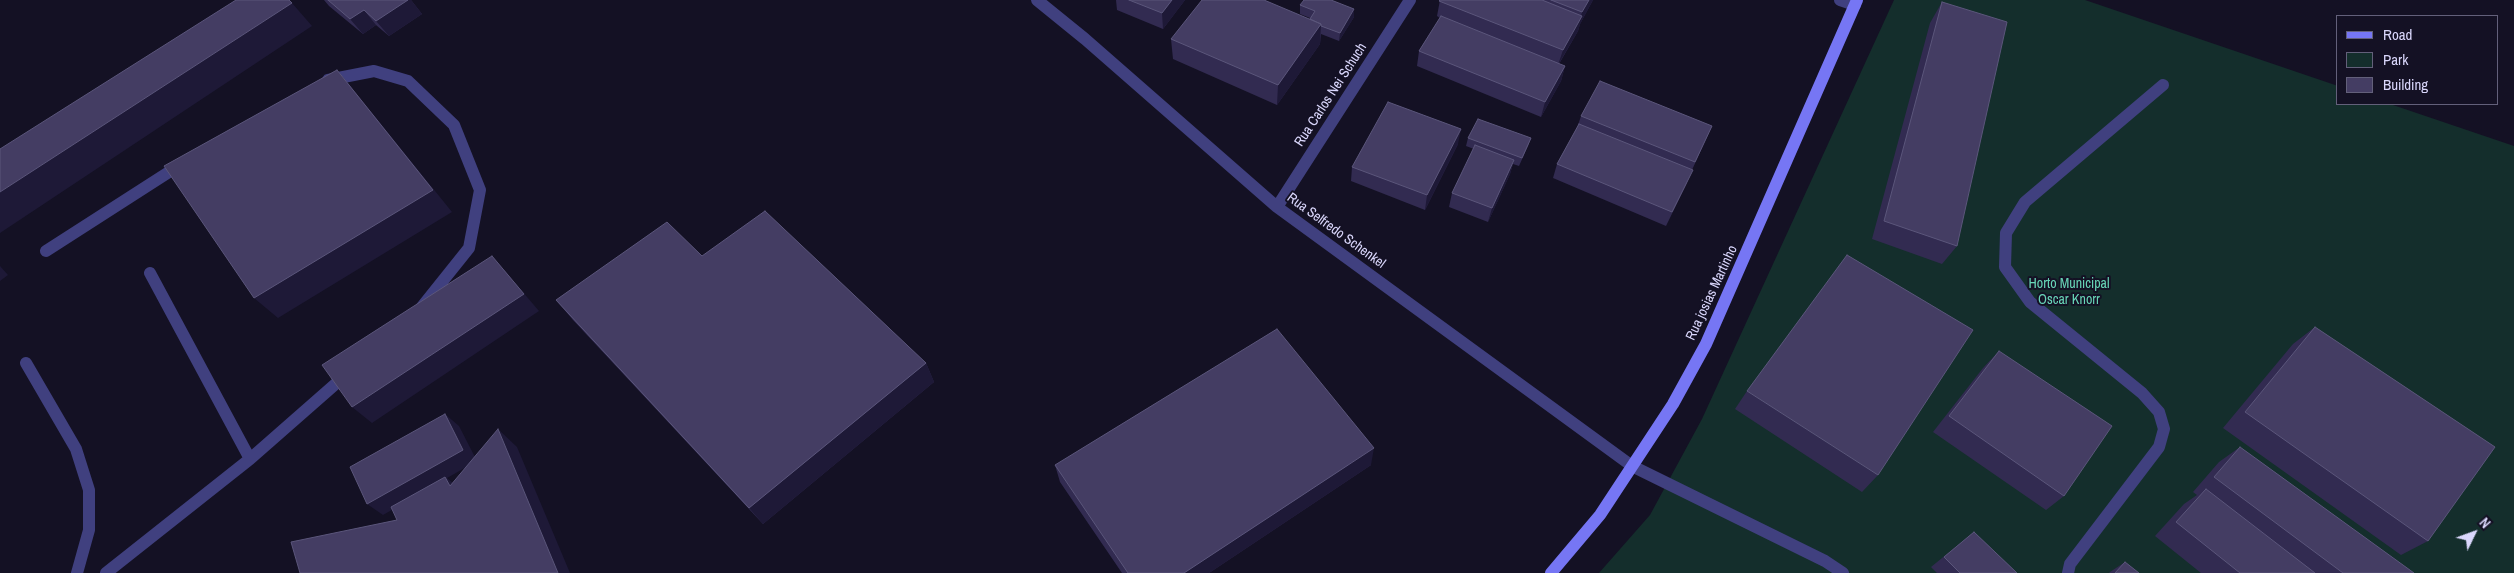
<!DOCTYPE html>
<style>
body{margin:0}
#map{position:relative;width:2514px;height:573px;overflow:hidden;background:#141124;font-family:"Archivo Narrow",sans-serif}
canvas{display:block}
.legend{position:absolute;left:2336px;top:15px;width:162px;height:90px;box-sizing:border-box;background:#141124;border:1px solid #63607a;margin:0;padding:6px 9px;list-style:none;font-size:15px;color:#dad7fc}
.legend li{display:flex;align-items:center;gap:10px;height:25px}
.legend b{width:25px;border:1px solid #63607a}
.north{position:absolute;left:2449px;top:508px;width:50px;height:50px;-webkit-text-stroke:4px #141124;paint-order:stroke;rotate:48deg;font-size:14px;font-weight:700;line-height:20px;text-align:center;color:#dad7fc}
.north::after{content:'';display:block;margin:auto;width:18px;height:22px;background:#dad7fc;clip-path:polygon(50% 0,100% 100%,50% 72%,0 100%)}
</style>
<div id="map">
<canvas width="2514" height="573"></canvas>
<ul class="legend">
<li><b style="height:6px;background:#7676f4"></b>Road</li>
<li><b style="height:14px;background:#142e2c"></b>Park</li>
<li><b style="height:14px;background:#443d63"></b>Building</li>
</ul>
<div class="north">N</div>
</div>
<script>
const ctx = document.querySelector('canvas').getContext('2d');
ctx.lineJoin = 'round';
function paint(path, color) { ctx.fillStyle = color; ctx.fill(path, 'evenodd'); }
const shape = rows => new Path2D(rows.map(r => 'M' + r).join(''));
function strokePath(path, color, width, dash) { ctx.strokeStyle = color; ctx.lineWidth = width; ctx.lineCap = dash ? 'butt' : 'round'; ctx.setLineDash(dash || []); ctx.stroke(path); }
function write(font, color, halo, rows, align = 'center') {
  ctx.font = font + ' "Archivo Narrow",sans-serif'; ctx.lineWidth = 4; ctx.setLineDash([]); ctx.textBaseline = 'middle'; ctx.strokeStyle = halo; ctx.fillStyle = color; for (const [text, x, y, turn = 0] of rows) {
    ctx.save(); ctx.translate(x, y); ctx.rotate((+turn || 0) * Math.PI / 180); ctx.textAlign = isNaN(turn) ? turn : align; if (halo) ctx.strokeText(text, 0, 0); ctx.fillText(text, 0, 0); ctx.restore();
  }
}
paint(shape([
 [1894,0,2085,0,2338,86,2338,104,2390,104,2514,146,2514,573,1599,573,1650,515,1702,419]
]), '#142e2c');
strokePath(shape([
 [328,80,374,71,408,81,454,125,480,190,469,248,421,308],
 [46,251,183,163],
 [150,273,250,459],
 [26,363,76,449,89,490,89,530,77,573],
 [1632,466,1825,561,1843,573],
 [106,573,250,459,348,373],
 [2068,573,2070,564,2159,447,2164,429,2159,412,2142,393,2030,302,2005,267,2006,233,2025,202,2163,85]
]), '#40407f', 12);
strokePath(shape([
 [1037,0,1085,39,1277,207,1632,466],
 [1840,0,1855,5],
 [1277,207,1410,0]
]), '#40407f', 12);
strokePath(shape([
 [1551,573,1600,515,1673,404,1706,344,1857,0]
]), '#7676f4', 12);
paint(shape([
 [324,0,411,0,422,14,389,36,376,25,363,34,329,6],
 [1116,0,1185,0,1163,29,1117,10],
 [1440,0,1593,0,1580,24,1578,31,1559,64,1565,66,1561,81,1541,117,1417,66,1419,51,1440,18,1437,16],
 [1942,2,1957,246,1942,264,1872,239,1930,23],
 [1300,5,1354,17,1339,41,1321,34,1320,44,1277,105,1173,59,1171,39,1310,19,1310,18,1300,14],
 [1581,116,1712,126,1692,170,1686,185,1666,226,1553,178,1557,164,1577,128],
 [1468,138,1531,138,1528,146,1519,166,1513,164,1510,174,1488,222,1449,207,1452,193,1474,149,1466,146],
 [1458,144,1425,210,1351,181,1352,167],
 [702,256,926,363,934,382,763,524,573,320,556,300],
 [2315,327,2428,541,2401,555,2223,428,2293,344],
 [1999,351,2064,496,2046,510,1933,432,1983,368],
 [1747,391,1878,475,1862,492,1735,409],
 [2240,447,2414,573,2201,573,2155,536,2184,504,2197,495,2193,492,2219,462],
 [1055,465,1371,465,1209,573,1122,573,1060,482],
 [1974,532,2017,573,1937,573,1931,567],
 [2125,562,2139,573,2109,573,2110,572]
]), '#322b51');
paint(shape([
 [406,0,411,0,422,14,389,36,376,21],
 [1172,0,1185,0,1163,29,1162,13],
 [1589,0,1593,0,1580,24,1578,31,1558,65,1563,50,1580,19,1582,12],
 [292,3,312,26,0,233,0,192],
 [1354,9,1354,17,1339,41,1340,33],
 [364,10,376,25,363,34,350,19],
 [1321,24,1320,44,1277,105,1278,85],
 [1565,66,1561,81,1541,117,1545,102],
 [337,70,356,93,452,212,278,318,254,298],
 [1461,129,1458,144,1425,210,1427,195],
 [1514,160,1510,174,1488,222,1492,208],
 [492,256,539,311,372,423,352,407],
 [0,266,8,275,0,281],
 [926,363,934,382,763,524,749,508],
 [445,414,459,426,477,461,447,478,466,494,450,486,446,479,383,515,367,504],
 [498,429,517,447,570,573,558,573],
 [1374,448,1371,465,1209,573,1184,573]
]), '#1e1937');
const building = shape([
 [236,0,289,0,292,3,0,192,0,149,236,0],
 [328,0,408,0,376,21,364,10,350,19,328,0],
 [1129,0,1172,0,1162,13,1129,0],
 [1202,0,1264,0,1321,24,1278,85,1171,39,1202,0],
 [1304,0,1331,0,1354,9,1340,33,1321,26,1321,24,1310,19,1315,11,1300,5,1304,0],
 [1440,0,1542,0,1582,16,1563,50,1439,1,1440,0],
 [1551,0,1589,0,1582,12,1551,0],
 [1942,2,2007,22,1957,246,1884,221,1942,2],
 [1441,16,1565,66,1545,102,1419,51,1441,16],
 [337,70,433,190,254,298,164,166,337,70],
 [1600,81,1712,126,1695,162,1581,116,1600,81],
 [1388,102,1461,129,1427,195,1352,167,1388,102],
 [1478,119,1531,138,1522,158,1468,138,1478,119],
 [1579,124,1693,170,1672,212,1557,164,1579,124],
 [1475,145,1514,160,1492,208,1452,193,1475,145],
 [765,211,926,363,749,508,556,300,667,222,702,256,765,211],
 [1847,255,1973,330,1878,475,1747,391,1847,255],
 [492,256,524,294,352,407,322,365,492,256],
 [2315,327,2495,447,2428,541,2245,412,2315,327],
 [1277,329,1374,448,1184,573,1128,573,1055,465,1277,329],
 [1999,351,2112,426,2064,496,1949,416,1999,351],
 [445,414,463,450,367,504,350,467,445,414],
 [498,429,558,573,300,573,291,542,397,520,391,507,445,477,450,486,498,429],
 [2240,447,2414,573,2343,573,2214,477,2240,447],
 [2206,489,2315,573,2240,573,2176,522,2206,489],
 [1974,532,2017,573,1960,573,1944,557,1974,532],
 [2125,562,2139,573,2115,573,2125,562]
]);
paint(building, '#443d63');
strokePath(building, '#5b567b', 1);
write('14px', '#dad7fc', '#141124', [
 ["Rua Carlos Nei Schuch",1331,95,-57],
 ["Rua Selfredo Schenkel",1336,231,36],
 ["Rua josias Martinho",1712,293,-65]
]);
write('14px', '#68d6b8', '#141124', [
 ["Horto Municipal",2069,284],
 ["Oscar Knorr",2069,300]
]);
</script>
